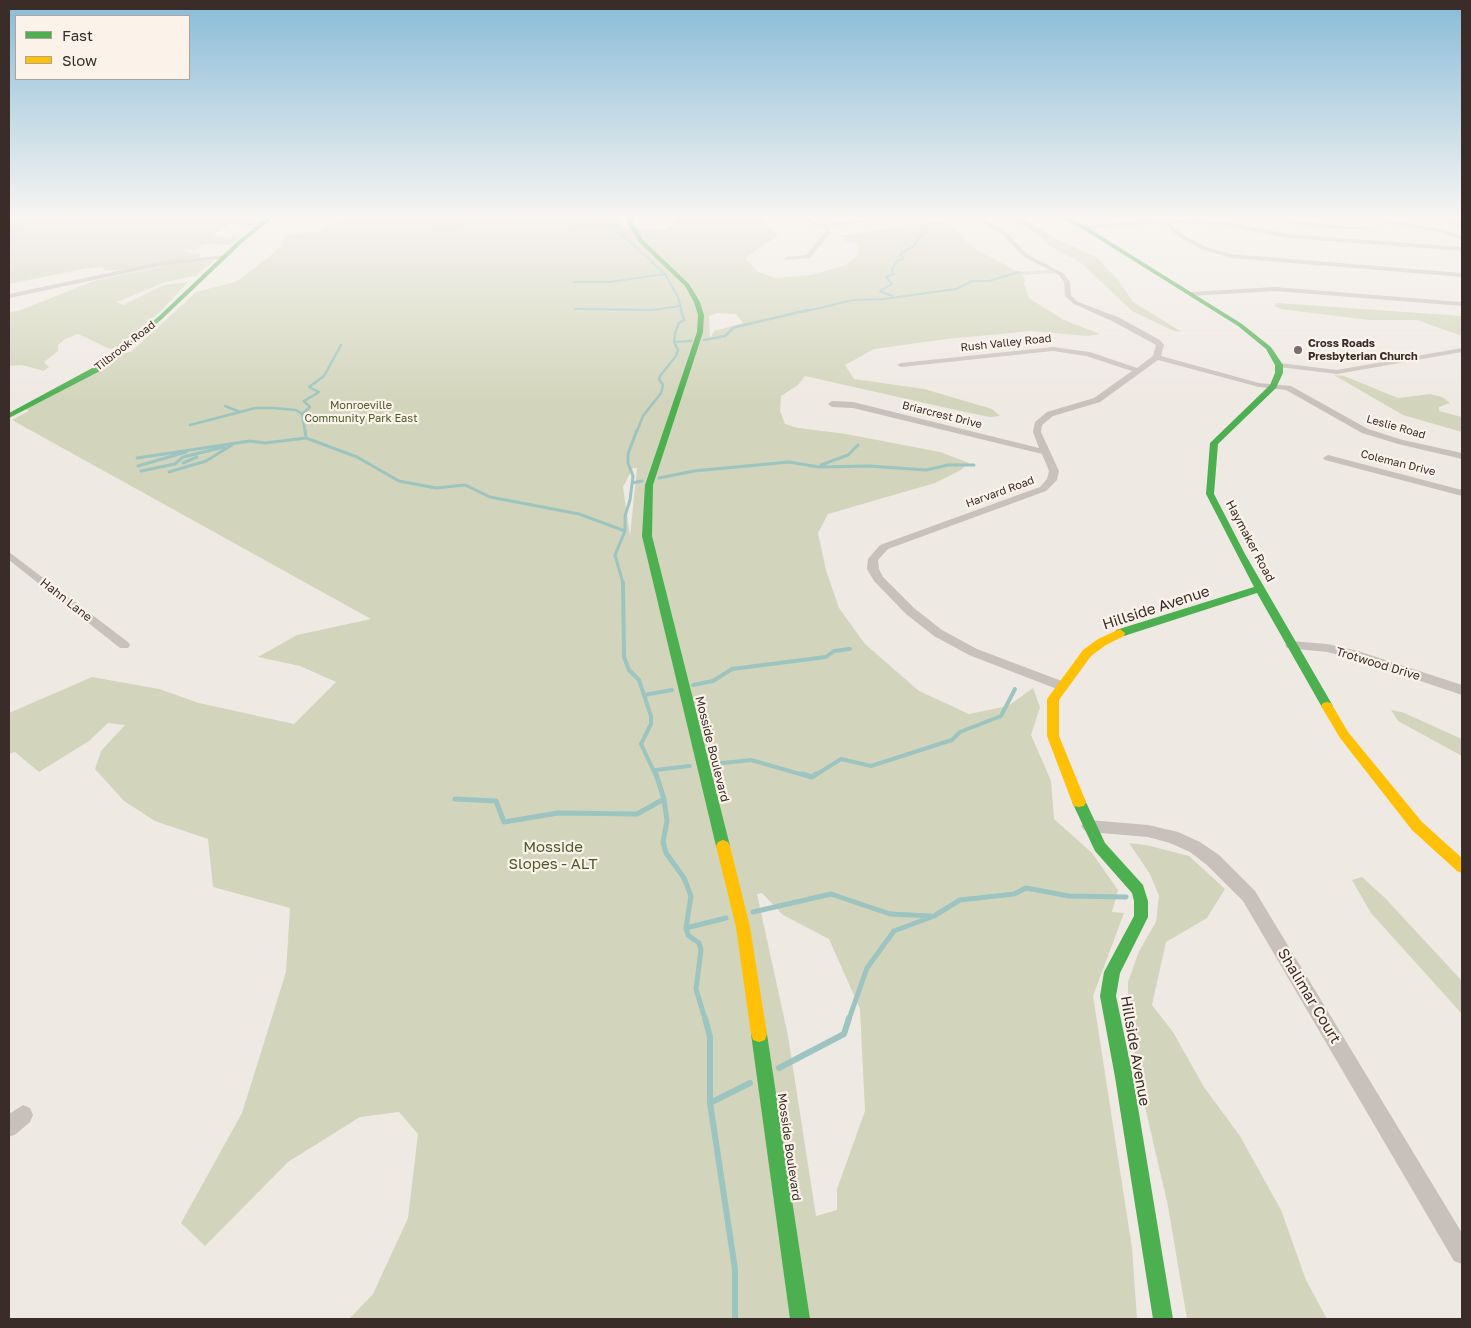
<!DOCTYPE html>
<style>
body{margin:0}
#map{position:relative;width:1471px;height:1328px;overflow:hidden;background:#efe9e3;font-family:"Golos Text",sans-serif}
canvas{display:block}
.frame{position:absolute;inset:0;border:10px solid #3a2c28;pointer-events:none}
.legend{position:absolute;left:15px;top:15px;width:175px;height:65px;box-sizing:border-box;background:#fbf2ea;border:1px solid #aea39c;margin:0;padding:6px 9px;list-style:none;font-size:15px;color:#3a2c28}
.legend li{display:flex;align-items:center;gap:10px;height:25px}
.legend b{width:25px;border:1px solid #aea39c}
</style>
<div id="map">
<canvas width="1471" height="1328"></canvas>
<div class="frame"></div>
<ul class="legend">
<li><b style="height:6px;background:#4caf50"></b>Fast</li>
<li><b style="height:6px;background:#ffc107"></b>Slow</li>
</ul>
</div>
<script>
const ctx = document.querySelector('canvas').getContext('2d');
ctx.lineJoin = 'round';
function paint(path, color) { ctx.fillStyle = color; ctx.fill(path, 'evenodd'); }
const shape = rows => new Path2D(rows.map(r => 'M' + r).join(''));
function strokePath(path, color, width, dash) { ctx.strokeStyle = color; ctx.lineWidth = width; ctx.lineCap = dash ? 'butt' : 'round'; ctx.setLineDash(dash || []); ctx.stroke(path); }
function write(font, color, halo, rows, align = 'center') {
  ctx.font = font + ' "Golos Text",sans-serif'; ctx.lineWidth = 4.5; ctx.setLineDash([]); ctx.textBaseline = 'middle'; ctx.strokeStyle = halo; ctx.fillStyle = color; for (const [text, x, y, turn = 0] of rows) {
    ctx.save(); ctx.translate(x, y); ctx.rotate((+turn || 0) * Math.PI / 180); ctx.textAlign = isNaN(turn) ? turn : align; if (halo) ctx.strokeText(text, 0, 0); ctx.fillText(text, 0, 0); ctx.restore();
  }
}
paint(shape([
 [9,216,236,216,240,218,236,220,262,220,254,225,229,224,211,236,239,237,231,245,203,244,196,250,184,249,186,252,201,254,200,257,121,270,104,271,103,267,83,269,9,284],
 [348,216,617,216,622,228,667,230,679,216,764,216,764,223,779,235,745,258,758,272,776,278,811,275,845,265,856,257,859,250,856,244,840,240,845,239,840,236,938,221,950,224,972,247,1018,272,1049,270,1055,273,1022,275,1025,279,1024,284,1030,299,1064,320,1100,334,1088,336,1031,331,947,339,874,349,845,365,854,379,924,389,992,409,1000,416,990,417,956,410,805,376,798,385,781,396,780,411,785,424,798,428,846,434,940,452,969,463,961,470,935,483,828,514,818,533,826,570,839,608,865,644,919,691,969,714,1008,706,1033,688,1040,707,1031,735,1051,781,1054,819,1092,853,1118,890,1112,912,1124,913,1093,996,1132,1248,1137,1319,349,1319,373,1294,408,1218,418,1134,399,1112,360,1117,288,1162,205,1246,181,1223,242,1113,286,972,290,908,213,887,208,839,155,821,124,801,95,769,101,751,125,725,108,723,89,741,39,772,15,752,9,754,9,713,92,677,159,689,199,703,294,724,336,682,300,666,258,657,297,635,371,619,12,420,29,411,23,408,118,353,131,352,196,292,238,281,282,246,285,235,319,232],
 [717,313,736,314,743,323,714,331,710,339,709,316],
 [633,468,637,468,630,536,623,487],
 [762,893,783,915,829,939,860,1009,865,1111,837,1189,837,1210,816,1216,788,1036,757,894],
 [1006,216,1028,216,1024,219,1056,239,1096,257,1119,281,1133,302,1182,332,1174,331,1132,311,1080,262,1049,246,1040,236],
 [1254,216,1277,216,1304,222,1387,230,1317,228],
 [1409,216,1462,216,1462,227,1434,220],
 [206,260,214,261,196,276,165,282,117,302,123,305,164,285,188,282,161,311,119,346,110,349,78,334,65,339,58,345,58,351,44,362,49,367,44,371,22,365,9,366,9,312,18,311,94,281,167,265],
 [1277,303,1462,316,1462,336,1417,320,1370,320,1328,315,1281,309,1274,306],
 [1334,375,1344,376,1398,398,1430,394,1442,397,1450,403,1439,407,1439,411,1462,417,1462,432,1403,415],
 [1391,710,1402,712,1462,739,1462,756,1398,721],
 [1129,843,1146,845,1189,856,1225,889,1207,918,1166,942,1152,1005,1173,1032,1204,1087,1240,1136,1281,1210,1306,1280,1327,1319,1187,1319,1168,1206,1142,1094,1128,1020,1128,982,1139,951,1156,922,1159,896,1150,874],
 [1362,877,1385,898,1462,981,1462,1014,1371,913,1352,880]
]), '#d2d5bb');
strokePath(shape([
 [499,216,522,221,613,227],
 [614,216,609,219,614,227,665,274,678,297,682,312],
 [437,230,449,229,492,216],
 [574,282,609,282,665,274],
 [892,296,880,291,892,284,886,277,894,274,892,270,897,261,904,259,900,254,913,247,927,228],
 [575,309,652,310,680,306],
 [803,312,853,300,884,299,956,289,972,281,989,281,1019,272]
]), '#9cc5c1', 2);
strokePath(shape([
 [704,340,725,336,733,328,740,326,808,310],
 [674,342,691,341],
 [225,406,240,412,255,408,273,408,296,410,302,414],
 [190,425,240,412],
 [305,431,302,414,310,407,304,401,319,392,309,387,324,376,341,345],
 [637,431,643,416,661,393,663,385,659,379,660,376,676,356,678,350,674,342,675,333,679,323,684,320,681,310]
]), '#9cc5c1', 2.5);
strokePath(shape([
 [305,430,306,438,357,457,399,481,436,488,465,485,490,497,579,514,625,531],
 [137,458,250,441,265,443,306,438],
 [183,463,197,457],
 [821,465,848,455,858,445],
 [138,466,186,452],
 [141,471,175,464,183,457,224,447],
 [169,472,206,461,232,445],
 [659,478,694,471,789,462,819,467,869,466,926,470,948,465,974,465],
 [632,483,642,481],
 [623,583,615,555,625,531,625,516,630,500,633,476,628,463,628,454,637,430]
]), '#9cc5c1', 3);
strokePath(shape([
 [623,582,624,657,629,670,639,680,651,716,651,724,641,744,656,776],
 [693,685,713,681,732,669,826,657,834,651,850,649],
 [644,695,672,690],
 [714,764,751,760,807,776],
 [655,770,690,766],
 [814,776,841,759,871,766,952,740,960,732,1001,716,1015,689]
]), '#9cc5c1', 4);
strokePath(shape([
 [656,774,664,799,667,821,663,842,666,853,684,878,691,896,686,928,688,935,699,943,701,950,696,989,705,1019],
 [802,774,812,777,816,774],
 [455,799,496,801,504,822,558,813,637,814,664,799],
 [753,912,831,894,890,914,931,916],
 [686,928,726,918],
 [849,1019,867,968,894,931,934,916,960,900,1014,894,1026,888,1069,896,1126,897]
]), '#9cc5c1', 5);
strokePath(shape([
 [705,1018,710,1037,710,1103,735,1269,735,1319],
 [779,1068,844,1034,849,1018],
 [710,1103,750,1083]
]), '#9cc5c1', 6);
paint(shape([
 [804,216,810,216,816,223,826,224,886,216,904,216,829,227,831,232,810,258,784,260,786,257,806,255,825,232,824,227,812,225,804,216],
 [971,216,978,216,1006,232,1028,255,1063,273,1070,282,1071,295,1078,302,1118,317,1160,340,1164,345,1161,356,1259,383,1291,386,1368,429,1403,440,1462,453,1462,459,1398,444,1362,433,1286,390,1259,387,1158,360,1100,402,1053,416,1042,425,1041,432,1059,471,1057,480,1046,491,888,549,878,560,879,569,883,577,914,608,942,630,977,649,1067,683,1068,686,1067,689,1057,689,969,655,934,636,906,614,874,581,867,569,868,559,880,545,1040,487,1047,479,1049,471,1042,454,853,408,832,407,828,404,832,401,853,402,1039,448,1033,432,1035,422,1047,412,1094,398,1132,371,1086,356,1053,351,901,367,897,365,901,363,1053,347,1090,352,1137,368,1153,356,1156,345,1112,321,1074,304,1065,296,1064,282,1059,275,1024,257,1002,234,971,216],
 [1326,216,1350,216,1400,221,1443,230,1462,236,1462,240,1440,232,1400,225,1326,216],
 [108,217,265,220,268,222,265,224,108,221,9,229,9,225,108,217],
 [1148,219,1222,221,1287,234,1462,247,1462,251,1287,238,1222,225,1170,223,1179,232,1192,240,1208,248,1231,254,1462,273,1462,277,1231,258,1204,250,1188,242,1175,234,1164,223,1083,229,1080,227,1148,219],
 [225,255,227,258,160,266,9,298,9,294,160,262,225,255],
 [1275,287,1462,302,1462,306,1275,291,1191,296,1188,294,1191,292,1275,287],
 [1462,348,1462,352,1337,374,1279,367,1275,365,1279,363,1337,370,1462,348],
 [1328,455,1462,490,1462,496,1325,460,1323,458,1328,455],
 [9,552,128,642,130,645,128,648,120,648,9,560,9,552],
 [1291,641,1327,644,1358,651,1462,685,1462,695,1352,658,1327,652,1287,648,1285,645,1291,641],
 [1089,820,1148,825,1178,832,1200,842,1219,855,1255,891,1462,1233,1462,1264,1454,1261,1243,901,1207,865,1190,852,1170,843,1148,837,1089,832,1084,830,1081,826,1084,822,1089,820],
 [23,1105,30,1108,33,1115,30,1122,16,1134,9,1137,9,1114,23,1105]
]), '#c8c0bb');
paint(shape([
 [269,216,275,216,243,242,162,319,102,370,9,418,9,413,96,366,158,317,239,240,269,216],
 [628,216,633,216,633,223,643,240,689,284,700,302,704,315,703,332,653,485,652,536,730,846,728,850,723,852,718,850,716,846,642,536,645,485,697,332,698,315,694,302,685,286,639,242,627,223,628,216],
 [1058,216,1065,216,1085,226,1242,324,1271,347,1283,365,1283,373,1276,388,1218,444,1214,494,1245,554,1333,706,1331,709,1323,709,1257,593,1124,636,1116,636,1115,633,1116,630,1254,587,1206,494,1210,443,1270,385,1275,373,1275,365,1266,349,1238,326,1081,228,1058,216],
 [1079,797,1084,798,1105,843,1143,885,1148,901,1148,917,1120,973,1116,996,1133,1077,1173,1319,1153,1319,1115,1077,1100,996,1104,972,1134,916,1134,901,1132,893,1095,851,1072,802,1074,798,1079,797],
 [759,1026,765,1028,767,1034,810,1319,790,1319,751,1034,753,1028,759,1026]
]), '#4caf50');
paint(shape([
 [1120,629,1125,633,1124,636,1106,645,1091,656,1059,700,1059,736,1086,802,1084,806,1079,807,1074,806,1072,802,1047,736,1047,699,1083,650,1098,639,1120,629],
 [1327,702,1331,703,1348,732,1422,822,1462,858,1462,873,1457,871,1412,830,1340,738,1321,706,1323,703,1327,702],
 [723,840,728,842,730,846,750,927,767,1034,765,1040,759,1042,753,1040,751,1034,736,927,716,846,718,842,723,840]
]), '#ffc107');
const sky = ctx.createLinearGradient(0, 0, 0, 402);
sky.addColorStop(0, '#89bbd8');
sky.addColorStop(0.54, '#f8f5f2');
sky.addColorStop(1, '#f8f5f200');
ctx.fillStyle = sky;
ctx.fillRect(0, 0, 1471, 402);
for (const [x, y, r, color] of [
 [1298,350,5,"#796e69"]
]) { const dot = new Path2D(); dot.arc(x, y, r, 0, 2 * Math.PI); ctx.fillStyle = color; ctx.fill(dot); strokePath(dot, '#fbf2ea', 2); }
write('11px', '#3a2c28', '#fbf2ea', [
 ["Rush Valley Road",1006,343,-6],
 ["Tilbrook Road",125,346,-38],
 ["Briarcrest Drive",942,415,14],
 ["Leslie Road",1396,427,16],
 ["Coleman Drive",1398,463,14],
 ["Harvard Road",1000,492,-20]
]);
write('bold 11px', '#3a2c28', '#fbf2ea', [
 ["Cross Roads",1308,344],
 ["Presbyterian Church",1308,357]
], 'left');
write('11px', '#4c5b29', '#fbf2ea', [
 ["Monroeville",361,406],
 ["Community Park East",361,419]
]);
write('12px', '#3a2c28', '#fbf2ea', [
 ["Haymaker Road",1250,541,62],
 ["Hahn Lane",66,600,38],
 ["Trotwood Drive",1378,664,17],
 ["Mosside Boulevard",712,749,76],
 ["Mosside Boulevard",789,1147,82]
]);
write('15px', '#3a2c28', '#fbf2ea', [
 ["Hillside Avenue",1156,608,-18],
 ["Shalimar Court",1309,996,59],
 ["Hillside Avenue",1135,1051,80]
]);
write('15px', '#4c5b29', '#fbf2ea', [
 ["Mosside",553,847],
 ["Slopes - ALT",553,864]
]);
</script>
